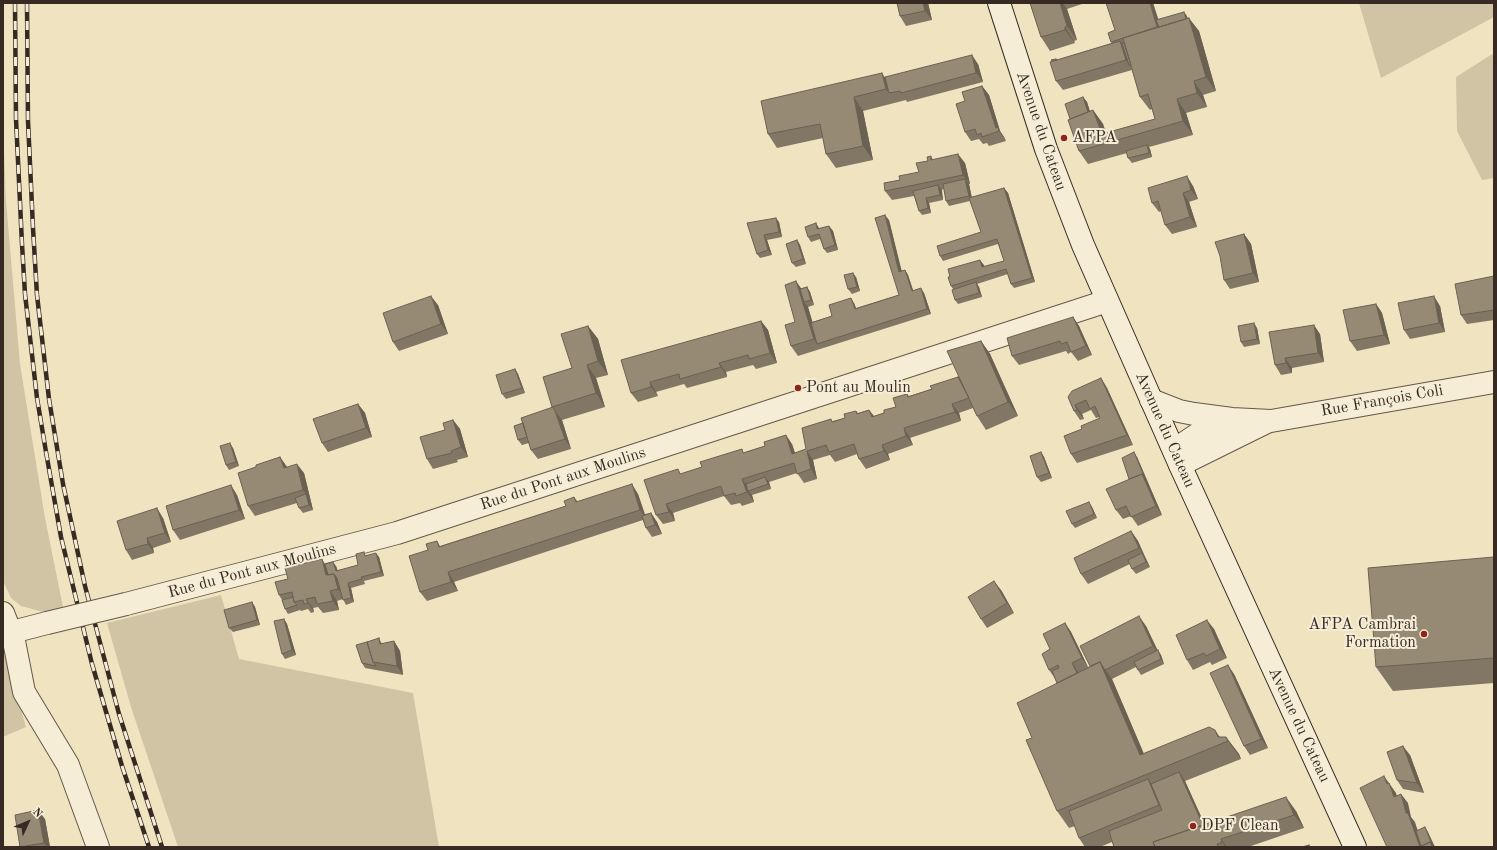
<!DOCTYPE html>
<meta charset="utf-8">
<style>
body{margin:0}
#map{position:relative;width:1497px;height:850px;overflow:hidden;background:#f0e3c0;font-family:"Old Standard TT",serif}
canvas{display:block}
.frame{position:absolute;inset:0;border:4px solid #372a23;pointer-events:none}
.north{position:absolute;left:8px;top:802px;width:40px;height:40px;-webkit-text-stroke:3px #f5edd6;paint-order:stroke;rotate:46deg;font-size:11px;font-weight:700;line-height:16px;text-align:center;color:#372a23}
.north::after{content:'';display:block;margin:auto;width:14px;height:18px;background:#372a23;clip-path:polygon(50% 0,100% 100%,50% 72%,0 100%)}
</style>
<div id="map">
<canvas width="1497" height="850"></canvas>
<div class="frame"></div>
<div class="north">N</div>
</div>
<script>
const ctx = document.querySelector('canvas').getContext('2d');
ctx.lineJoin = 'round';
function paint(path, color) { ctx.fillStyle = color; ctx.fill(path, 'evenodd'); }
const shape = rows => new Path2D(rows.map(r => 'M' + r).join(''));
function strokePath(path, color, width, dash) { ctx.strokeStyle = color; ctx.lineWidth = width; ctx.lineCap = dash ? 'butt' : 'round'; ctx.setLineDash(dash || []); ctx.stroke(path); }
function write(font, color, halo, rows, align = 'center') {
  ctx.font = font + ' "Old Standard TT",serif'; ctx.lineWidth = 4; ctx.setLineDash([]); ctx.textBaseline = 'middle'; ctx.strokeStyle = halo; ctx.fillStyle = color; for (const [text, x, y, turn = 0] of rows) {
    ctx.save(); ctx.translate(x, y); ctx.rotate((+turn || 0) * Math.PI / 180); ctx.textAlign = isNaN(turn) ? turn : align; if (halo) ctx.strokeText(text, 0, 0); ctx.fillText(text, 0, 0); ctx.restore();
  }
}
paint(shape([
 [1359,3,1494,3,1494,17,1381,78],
 [1494,53,1494,178,1482,180,1457,131,1456,77],
 [3,126,6,201,20,364,45,518,64,612,54,615,21,606,11,598,3,581],
 [221,595,239,659,413,693,439,847,178,847,131,707,107,623],
 [3,649,26,727,3,737]
]), '#d1c4a5');
const street = shape([
 [1151,400,1179,411,1194,414,1232,419,1271,421,1494,382],
 [1174,450,1207,428,1229,420],
 [1180,465,1269,421],
 [126,604,397,533,1107,301],
 [3,613,14,641,24,692,68,765,98,847],
 [12,632,47,623]
]);
const secondary = shape([
 [999,3,1046,149,1083,245,1180,465,1355,847]
]);
strokePath(street, '#65584a', 24);
strokePath(secondary, '#372a23', 24);
strokePath(street, '#f5edd6', 22);
strokePath(secondary, '#f5edd6', 22);
const rail = shape([
 [15,3,16,119,22,244,25,294,37,398,46,452,61,537,92,664,122,766,149,847],
 [27,3,28,121,33,228,37,295,49,399,63,484,85,586,119,714,162,847]
]);
strokePath(rail, '#372a23', 4.5);
strokePath(rail, '#f5edd6', 3, [9]);
const streetBridge = shape([
 [47,623,126,604]
]);
strokePath(streetBridge, '#65584a', 24, []);
strokePath(streetBridge, '#f5edd6', 22);
paint(shape([
 [897,3,928,3,932,20,906,26,900,16],
 [1030,3,1085,3,1067,9,1077,40,1074,41,1075,43,1050,51,1041,37],
 [1153,3,1158,19,1187,16,1187,18,1199,31,1216,91,1203,95,1207,107,1186,113,1193,135,1149,147,1150,149,1152,157,1132,163,1128,158,1127,153,1088,164,1079,151,1070,119,1083,97,1087,102,1090,112,1093,110,1103,124,1106,133,1155,119,1152,109,1150,110,1140,97,1132,70,1063,90,1056,81,1057,60,1112,43,1111,42,1115,30],
 [978,64,983,82,907,102,906,100,863,111,873,160,836,168,826,154,823,138,777,148,768,134,885,77],
 [982,86,989,95,1000,131,1004,137,1006,141,989,146,987,143,983,144,979,139,971,141,965,132,965,101],
 [931,156,933,160,965,163,970,184,969,184,972,197,1004,188,1008,193,1035,282,1014,288,1011,284,1008,274,977,284,979,287,982,297,958,304,955,300,953,289,951,286,984,265,984,267,1004,261,998,244,943,261,940,256,981,232,970,201,949,206,946,201,944,189,941,190,943,200,929,203,931,213,922,215,919,211,914,196,892,200,885,191,900,180,919,172],
 [1193,186,1198,199,1189,202,1197,227,1172,234,1165,225,1161,211,1159,212,1152,203],
 [889,220,901,271,905,270,908,275,913,291,924,293,931,314,798,356,791,346,795,322,801,289,807,287,810,292,814,305,808,307,812,322,832,316,854,303,856,308,899,295],
 [779,222,782,237,767,240,772,255,760,258,757,254,747,223],
 [829,226,833,231,838,250,827,253,824,249,820,239,811,242,808,237,819,228,819,229],
 [1244,234,1251,244,1259,282,1230,289,1224,280],
 [797,240,800,245,806,264,796,267,792,263],
 [1494,276,1494,320,1467,324,1461,315],
 [856,277,860,291,852,294,848,289],
 [1376,304,1382,313,1390,344,1357,351,1350,341],
 [438,305,448,334,399,351,393,342],
 [1440,306,1445,332,1410,339,1404,330],
 [1073,317,1079,326,1092,355,1078,361,1071,352,1068,354,1066,351,1019,365,1012,356],
 [761,321,768,330,777,363,756,369,753,365,726,372,727,377,687,388,684,384,656,392,658,396,638,402,631,393],
 [588,326,598,339,608,375,596,378,605,407,562,420,571,449,538,459,531,450,529,443,522,445,518,440,523,423,553,407,552,407,572,368],
 [1257,328,1260,344,1244,347,1241,342],
 [1320,334,1324,362,1292,368,1292,373,1281,375,1275,365],
 [981,341,990,354,1018,416,986,430,977,416,973,408,959,413,961,421,910,438,913,445,888,454,890,460,866,469,859,459,857,454,835,462,830,455,813,460,817,479,804,483,797,473,769,482,771,489,752,495,754,502,742,506,740,503,731,505,724,496,673,513,675,521,663,524,656,515,681,474,765,446,792,444,795,453,806,449,833,421,845,418,856,411,858,413,869,410,874,416,884,413,896,407,907,394,909,396,932,389,958,377],
 [515,369,518,374,525,393,506,399,502,394],
 [1101,378,1107,388,1133,445,1077,463,1071,454,1082,429,1100,418,1100,417,1096,418,1091,410,1082,414,1084,419,1080,420,1074,411,1068,397],
 [358,404,365,413,372,437,328,452,322,443],
 [453,420,460,429,468,457,457,460,458,462,433,469,427,459,445,430],
 [233,448,239,466,229,470,226,465],
 [1041,452,1044,457,1052,478,1041,482,1037,477],
 [280,457,287,467,304,473,313,510,303,513,299,508,297,503,255,516,248,506,256,467],
 [1137,457,1162,515,1138,526,1131,516,1123,519,1116,510,1129,479],
 [638,494,645,514,651,513,657,522,662,534,652,537,646,528,643,520,454,582,458,591,427,601,420,592,428,550,437,541,440,546,566,506,574,497,578,502],
 [237,495,245,519,180,540,173,530],
 [1092,507,1097,518,1075,528,1072,524],
 [163,518,171,542,153,548,154,553,132,560,126,550],
 [1131,531,1138,541,1150,567,1136,574,1132,569,1130,564,1088,584,1081,574],
 [366,555,379,557,384,576,364,581,365,584,351,588,354,602,346,605,343,599,337,601,339,610,323,613,318,607,313,608,314,612,311,613,308,609,301,611,300,610,288,614,285,609,282,600,279,595,288,579,325,564,336,566,338,571,358,565],
 [1494,557,1494,683,1393,691,1376,667],
 [1001,590,1014,613,987,628,981,619],
 [252,602,255,607,260,625,233,632,229,628],
 [284,619,287,624,296,655,285,659,282,654],
 [1065,623,1071,632,1088,667,1078,672,1090,666,1146,626,1157,651,1161,655,1164,664,1141,675,1136,667,1112,679,1144,754,1215,730,1220,737,1226,737,1239,754,1241,759,1185,781,1205,825,1296,811,1304,828,1248,847,1114,847,1112,842,1100,847,1085,847,1079,838,1075,826,1069,828,1057,811,1032,738,1057,683,1054,677,1049,670,1050,649],
 [1214,629,1227,658,1212,665,1210,662,1193,670,1187,660],
 [379,638,382,644,394,641,400,651,403,675,365,668,362,663],
 [1234,674,1268,748,1250,755,1244,746],
 [1410,755,1424,793,1403,789,1397,780],
 [45,819,50,847,20,847]
]), '#827765');
paint(shape([
 [923,3,928,3,932,20,925,11],
 [1060,3,1063,3,1067,9,1077,40,1067,26],
 [1150,3,1153,3,1162,31,1157,27],
 [1184,12,1187,16,1191,29,1187,24],
 [1189,18,1199,31,1216,91,1206,77],
 [1065,27,1074,41,1075,43,1065,30],
 [1120,41,1126,50,1129,65,1126,60],
 [972,55,978,64,983,82,976,73],
 [882,73,891,87,889,93,886,89],
 [1194,81,1203,95,1207,107,1197,93],
 [982,86,989,95,1000,131,1004,137,1006,141,999,131,996,128],
 [854,97,863,111,873,160,863,146],
 [1083,97,1087,102,1095,127,1091,122],
 [1177,99,1186,113,1193,135,1183,121],
 [1093,110,1103,124,1109,142,1102,134],
 [1147,145,1150,149,1152,157,1149,153],
 [958,154,965,163,970,184,963,175],
 [1187,176,1193,186,1198,199,1191,190],
 [965,179,969,184,972,201,969,196],
 [938,185,942,190,943,200,940,195],
 [1004,188,1008,193,1035,282,1032,278],
 [1183,193,1189,202,1197,227,1190,217],
 [926,198,929,203,931,213,928,208],
 [885,215,889,220,903,276,899,272],
 [776,218,779,222,782,237,779,232],
 [816,223,819,228,821,234,817,229],
 [829,226,833,231,838,250,835,245],
 [1244,234,1251,244,1259,282,1253,273],
 [764,235,767,240,772,255,768,250],
 [797,240,800,245,806,264,803,259],
 [980,260,984,265,986,272,982,267],
 [905,270,908,275,915,296,912,291],
 [853,273,856,277,860,291,857,287],
 [796,281,803,291,804,302,808,307,819,343,817,344,814,339],
 [976,282,979,287,982,297,979,293],
 [807,287,810,292,814,305,811,300],
 [921,288,924,293,931,314,927,309],
 [431,296,438,305,448,334,441,324],
 [1434,296,1440,306,1445,332,1439,323],
 [851,298,854,303,858,314,855,309],
 [1376,304,1382,313,1390,344,1384,335],
 [1073,317,1079,326,1092,355,1086,346],
 [761,321,768,330,777,363,770,353],
 [1254,323,1257,328,1260,344,1257,339],
 [1314,325,1320,334,1324,362,1318,353],
 [588,326,598,339,608,375,598,361],
 [981,341,990,354,1018,416,1008,402],
 [1285,358,1292,368,1292,373,1286,363],
 [719,363,726,372,727,377,721,367],
 [587,365,596,378,605,407,596,393],
 [515,369,518,374,525,393,522,388],
 [1101,378,1107,388,1133,445,1127,435],
 [650,382,656,392,658,396,651,387],
 [358,404,365,413,372,437,366,428],
 [952,404,959,413,961,421,955,412],
 [1075,405,1082,414,1084,419,1077,410],
 [869,410,876,419,872,417],
 [555,411,562,420,571,449,565,439],
 [453,420,460,429,468,457,461,447],
 [904,428,910,438,913,445,906,436],
 [786,435,792,444,798,463,792,454],
 [230,443,233,448,239,466,236,462],
 [882,445,888,454,890,460,884,451],
 [807,451,813,460,817,479,811,469],
 [1041,452,1044,457,1052,478,1049,473],
 [1134,452,1137,457,1162,515,1156,506,1142,474],
 [280,457,287,467,290,478,284,468],
 [297,464,304,473,313,510,309,505,306,494,303,490],
 [765,477,769,482,771,489,768,484],
 [742,479,749,488,748,491,752,495,754,502,747,492],
 [632,484,638,494,646,519,640,510],
 [231,485,237,495,245,519,239,510],
 [1089,502,1092,507,1097,518,1094,514],
 [666,504,673,513,675,521,669,512],
 [157,508,163,518,171,542,165,533],
 [651,513,657,522,662,534,655,525],
 [1131,531,1138,541,1145,558,1139,548],
 [147,538,153,548,154,553,148,544],
 [376,553,379,557,384,576,381,572],
 [1142,553,1145,558,1150,567,1146,562],
 [322,559,328,569,331,580,326,575],
 [333,562,336,566,339,576,336,571],
 [448,572,454,582,458,591,451,582],
 [334,574,341,583,345,598,338,589],
 [994,581,1001,590,1014,613,1007,603],
 [348,583,351,588,354,602,351,598],
 [330,591,337,601,339,610,333,601],
 [306,599,313,608,314,612,308,603],
 [252,602,255,607,260,625,257,620],
 [1139,616,1146,626,1160,655,1158,650,1161,655,1164,664,1153,646],
 [284,619,287,624,296,655,292,650],
 [1207,620,1214,629,1227,658,1220,649],
 [1065,623,1071,632,1088,667,1082,658],
 [394,641,400,651,403,675,397,666],
 [1100,662,1112,679,1152,773,1140,755],
 [1072,663,1078,672,1088,691,1082,682],
 [1228,665,1234,674,1268,748,1261,739],
 [1226,737,1239,754,1241,759,1228,741],
 [1403,746,1410,755,1424,793,1417,783],
 [1179,772,1185,781,1211,839,1205,830],
 [1384,776,1396,793,1400,806,1394,797,1387,784],
 [1148,779,1157,793,1169,819,1159,805],
 [1401,794,1408,803,1411,817,1415,822,1423,847,1420,847,1406,813],
 [1286,797,1296,811,1304,828,1294,815],
 [38,810,45,819,50,847,48,847,44,843],
 [1425,827,1428,832,1435,847,1432,847],
 [1221,839,1227,847,1226,847,1222,842]
]), '#6a6152');
const building = shape([
 [897,3,923,3,925,11,900,16,897,3],
 [1030,3,1060,3,1067,26,1065,27,1065,30,1041,37,1030,3],
 [1106,3,1150,3,1157,27,1111,42,1108,33,1115,30,1106,3],
 [1184,12,1186,19,1159,27,1156,20,1184,12],
 [1189,18,1206,77,1194,81,1197,93,1177,99,1183,121,1079,151,1068,120,1093,110,1102,134,1155,119,1148,94,1140,97,1123,38,1189,18],
 [1120,41,1126,60,1056,81,1050,62,1120,41],
 [1122,43,1124,43,1131,65,1129,65,1122,43],
 [972,55,976,73,901,93,900,91,889,93,885,77,972,55],
 [1056,59,1057,60,1052,61,1051,60,1056,59],
 [882,73,886,89,854,97,863,146,826,154,820,124,768,134,761,101,882,73],
 [982,86,996,128,998,127,999,131,982,137,981,133,977,135,975,129,965,132,956,104,965,101,962,92,982,86],
 [1083,97,1088,112,1070,119,1065,104,1083,97],
 [1147,145,1149,153,1128,158,1126,151,1147,145],
 [958,154,963,175,885,191,884,183,900,180,899,176,919,172,916,163,928,161,927,157,931,156,931,160,958,154],
 [1187,176,1191,190,1183,193,1190,217,1165,225,1158,201,1152,203,1148,188,1187,176],
 [965,179,969,196,946,201,943,184,965,179],
 [938,185,940,195,926,198,928,208,919,211,913,191,938,185],
 [1004,188,1032,278,1011,284,1006,269,951,286,948,277,950,277,948,269,980,260,982,267,1004,261,997,239,940,256,937,246,981,232,969,198,1004,188],
 [885,215,899,272,905,270,912,291,921,288,927,309,817,344,811,323,832,316,829,305,851,298,855,309,899,295,875,218,885,215],
 [776,218,779,232,764,235,768,250,757,254,747,223,776,218],
 [816,223,817,229,829,226,835,245,824,249,819,234,808,237,805,227,816,223],
 [1244,234,1253,273,1224,280,1220,256,1215,242,1244,234],
 [797,240,803,259,792,263,786,244,797,240],
 [853,273,857,287,848,289,844,275,853,273],
 [1494,276,1494,310,1461,315,1455,284,1494,276],
 [796,281,814,339,791,346,785,325,795,322,785,285,796,281],
 [976,282,979,293,955,300,952,290,976,282],
 [807,287,811,300,804,302,800,289,807,287],
 [431,296,441,324,393,342,383,313,431,296],
 [1434,296,1439,323,1404,330,1398,303,1434,296],
 [1376,304,1384,335,1350,341,1343,310,1376,304],
 [1073,317,1086,346,1071,352,1067,342,1061,344,1060,341,1012,356,1007,338,1073,317],
 [761,321,770,353,749,359,748,355,719,363,721,367,680,379,679,374,650,382,651,387,631,393,621,360,761,321],
 [1254,323,1257,339,1241,342,1238,326,1254,323],
 [1314,325,1318,353,1285,358,1286,363,1275,365,1269,332,1314,325],
 [588,326,598,361,587,365,596,393,552,407,543,377,572,368,561,334,588,326],
 [981,341,1008,402,977,416,947,351,981,341],
 [515,369,522,388,502,394,496,375,515,369],
 [958,377,969,398,952,404,955,412,904,428,906,436,882,445,884,451,859,459,854,444,829,452,826,445,807,451,811,469,797,474,794,463,742,479,747,492,736,496,735,493,724,496,721,486,666,504,669,512,656,515,644,480,678,469,680,474,702,467,700,462,742,449,743,453,765,446,764,442,786,435,792,454,806,449,802,428,831,419,832,422,845,418,844,414,856,411,857,414,869,410,872,417,884,413,884,410,896,407,893,398,907,394,908,397,932,389,930,386,958,377],
 [1101,378,1127,435,1071,454,1064,436,1082,429,1081,426,1100,418,1095,406,1090,409,1086,400,1075,405,1077,410,1074,411,1068,397,1072,391,1101,378],
 [358,404,366,428,322,443,313,419,358,404],
 [553,407,555,411,565,439,531,450,521,418,553,407],
 [453,420,461,447,451,451,452,453,427,459,420,437,445,430,443,423,453,420],
 [523,423,527,437,518,440,514,426,523,423],
 [230,443,236,462,226,465,220,446,230,443],
 [1041,452,1049,473,1037,477,1030,456,1041,452],
 [1134,452,1145,478,1142,474,1129,479,1122,458,1134,452],
 [280,457,284,468,297,464,303,490,248,506,238,473,256,467,256,465,280,457],
 [1142,474,1156,506,1131,517,1126,506,1116,510,1106,489,1142,474],
 [765,477,768,484,748,491,746,484,765,477],
 [632,484,640,510,448,572,451,582,420,592,409,556,428,550,426,544,437,541,439,547,566,506,564,501,574,497,576,502,632,484],
 [231,485,239,510,173,530,166,506,231,485],
 [306,494,309,505,299,508,295,498,306,494],
 [1089,502,1094,514,1072,524,1066,511,1089,502],
 [157,508,165,533,147,538,148,544,126,550,117,521,157,508],
 [651,513,655,525,646,528,642,516,651,513],
 [1131,531,1139,548,1081,574,1074,558,1131,531],
 [364,552,365,556,376,553,381,572,361,577,362,579,348,583,351,598,343,600,337,578,334,574,328,575,325,564,333,562,336,571,358,565,356,554,364,552],
 [1142,553,1146,562,1132,569,1128,560,1142,553],
 [1494,557,1494,658,1376,667,1368,568,1494,557],
 [322,559,326,575,334,574,338,589,330,591,333,601,317,604,315,597,306,599,308,603,304,604,303,600,294,602,292,592,279,595,275,582,288,579,285,568,322,559],
 [994,581,1007,603,981,619,968,597,994,581],
 [293,597,294,602,297,605,285,609,282,600,293,597],
 [252,602,257,620,229,628,224,610,252,602],
 [1139,616,1153,646,1105,670,1100,662,1090,666,1080,646,1139,616],
 [284,619,292,650,282,654,274,621,284,619],
 [1207,620,1220,649,1206,656,1204,653,1187,660,1176,635,1207,620],
 [1065,623,1082,658,1072,663,1077,673,1057,683,1052,671,1059,668,1058,665,1049,670,1042,654,1050,649,1043,634,1065,623],
 [379,638,380,644,394,641,397,666,373,662,367,642,379,638],
 [367,642,373,662,376,666,362,663,356,645,367,642],
 [1158,650,1161,659,1138,670,1134,662,1158,650],
 [1100,662,1140,755,1209,727,1215,730,1218,737,1226,737,1228,741,1057,811,1026,740,1032,738,1017,703,1100,662],
 [1228,665,1261,739,1244,746,1210,673,1228,665],
 [1403,746,1417,783,1397,780,1387,752,1403,746],
 [1179,772,1203,825,1153,842,1155,847,1114,847,1109,831,1162,810,1151,784,1179,772],
 [1384,776,1387,784,1389,783,1394,797,1401,794,1406,813,1408,813,1420,847,1430,842,1432,847,1387,847,1360,788,1384,776],
 [1148,779,1159,805,1079,838,1069,811,1148,779],
 [1286,797,1294,815,1221,839,1222,842,1217,844,1218,847,1155,847,1153,842,1286,797],
 [38,810,44,843,20,847,15,815,38,810],
 [1425,827,1433,847,1430,842,1421,846,1416,831,1425,827],
 [1309,845,1310,847,1302,847,1309,845]
]);
paint(building, '#978a75');
strokePath(building, '#6a6152', 1);
for (const [x, y, r, color] of [
 [1064,138,4,"#8f2418"],
 [798,388,4,"#8f2418"],
 [1424,634,4,"#8f2418"],
 [1193,826,4,"#8f2418"]
]) { const dot = new Path2D(); dot.arc(x, y, r, 0, 2 * Math.PI); ctx.fillStyle = color; ctx.fill(dot); strokePath(dot, '#f5edd6', 1.5); }
write('16px', '#372a23', '#f5edd6', [
 ["Avenue du Cateau",1041,131,71],
 ["Rue François Coli",1382,401,-10],
 ["Avenue du Cateau",1165,430,66],
 ["Rue du Pont aux Moulins",563,479,-18],
 ["Rue du Pont aux Moulins",252,571,-15],
 ["Avenue du Cateau",1299,725,65]
]);
write('16px', '#372a23', '#f5edd6', [
 ["AFPA",1072,138],
 ["Pont au Moulin",806,388],
 ["AFPA Cambrai",1416,625,"right"],
 ["Formation",1416,643,"right"],
 ["DPF Clean",1201,826]
], 'left');
</script>
